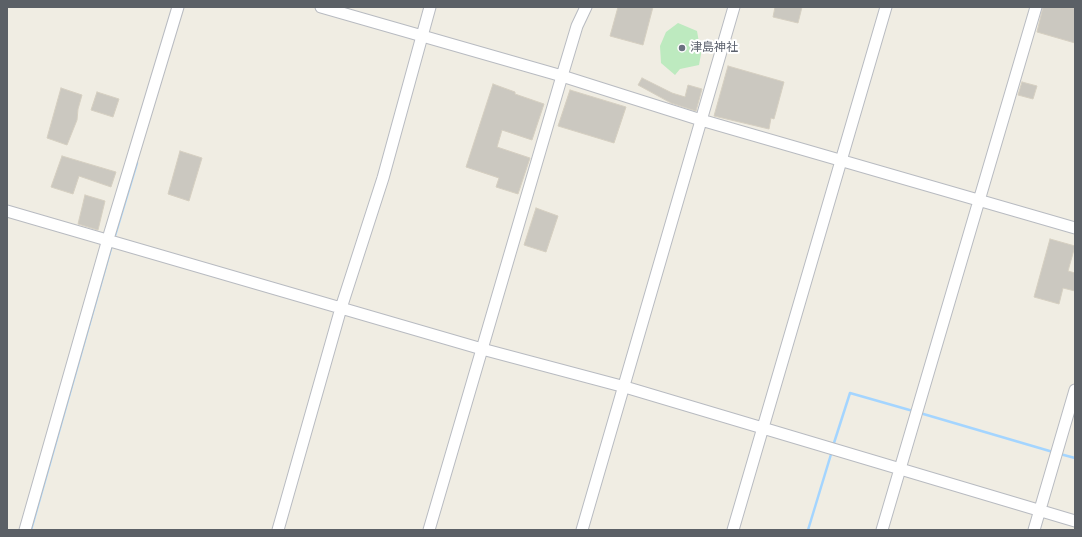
<!DOCTYPE html>
<meta charset="utf-8">
<style>
body{margin:0}
#map{position:relative;width:1082px;height:537px;overflow:hidden;background:#f0ede3;font-family:Jost,sans-serif}
canvas{display:block}
.frame{position:absolute;inset:0;border:8px solid #5b6066;pointer-events:none}
</style>
<div id="map">
<canvas width="1082" height="537"></canvas>
<div class="frame"></div>
</div>
<script>
const ctx = document.querySelector('canvas').getContext('2d');
ctx.lineJoin = 'round';
function paint(path, color) { ctx.fillStyle = color; ctx.fill(path, 'evenodd'); }
const shape = rows => new Path2D(rows.map(r => 'M' + r).join(''));
function strokePath(path, color, width, dash) { ctx.strokeStyle = color; ctx.lineWidth = width; ctx.lineCap = dash ? 'butt' : 'round'; ctx.setLineDash(dash || []); ctx.stroke(path); }
function write(font, color, halo, rows, align = 'center') {
  ctx.font = font + ' Jost,"Noto Sans JP",sans-serif'; ctx.lineWidth = 4; ctx.setLineDash([]); ctx.textBaseline = 'middle'; ctx.strokeStyle = halo; ctx.fillStyle = color; for (const [text, x, y, turn = 0] of rows) {
    ctx.save(); ctx.translate(x, y); ctx.rotate((+turn || 0) * Math.PI / 180); ctx.textAlign = isNaN(turn) ? turn : align; if (halo) ctx.strokeText(text, 0, 0); ctx.fillText(text, 0, 0); ctx.restore();
  }
}
paint(shape([
 [678,23,697,31,701,54,699,65,680,69,675,75,661,63,660,46,666,32]
]), '#bdeabf');
strokePath(shape([
 [114,239,137,163],
 [920,413,1053,452],
 [833,446,850,393,913,411],
 [1060,454,1075,458],
 [31,530,112,245],
 [808,530,832,451]
]), '#a4d5ff', 2.5);
const building = shape([
 [618,7,653,7,643,45,610,36,618,7],
 [775,7,802,7,798,23,773,17,775,7],
 [1043,7,1075,8,1075,43,1037,32,1043,7],
 [728,66,784,82,774,119,771,118,769,129,714,116,728,66],
 [642,78,672,93,685,97,688,85,702,89,696,111,671,103,638,85,642,78],
 [1022,82,1037,86,1033,99,1018,95,1022,82],
 [493,84,515,92,515,94,544,104,532,140,502,130,497,147,530,158,518,194,496,187,499,178,466,167,493,84],
 [61,88,82,95,78,109,77,120,67,145,47,138,61,88],
 [570,90,626,107,614,143,558,126,570,90],
 [97,92,119,99,113,117,91,110,97,92],
 [180,151,202,158,189,201,168,194,180,151],
 [62,156,116,172,111,187,79,176,73,194,51,187,62,156],
 [85,195,105,201,98,230,78,224,85,195],
 [536,208,558,216,546,252,524,245,536,208],
 [1050,239,1075,246,1068,271,1075,273,1075,291,1063,288,1059,304,1034,297,1050,239]
]);
paint(building, '#cbc8c0');
strokePath(building, '#d5cfc1', 1);
const minor = shape([
 [321,7,562,76,701,120,1075,228],
 [7,211,482,349,625,387,1075,521],
 [25,530,108,239,178,7],
 [278,530,341,308,383,178,430,7],
 [429,530,562,76,577,26,586,7],
 [582,530,734,7],
 [733,530,886,7],
 [882,530,1036,7],
 [1034,530,1075,390]
]);
strokePath(minor, '#b8bbc1', 13);
strokePath(minor, '#fff', 11);
for (const [x, y, r, color] of [
 [682,48,4,"#6b7280"]
]) { const dot = new Path2D(); dot.arc(x, y, r, 0, 2 * Math.PI); ctx.fillStyle = color; ctx.fill(dot); strokePath(dot, '#fff', 1.5); }
write('12px', '#5b616d', '#fff', [
 ["津島神社",690,48]
], 'left');
</script>
